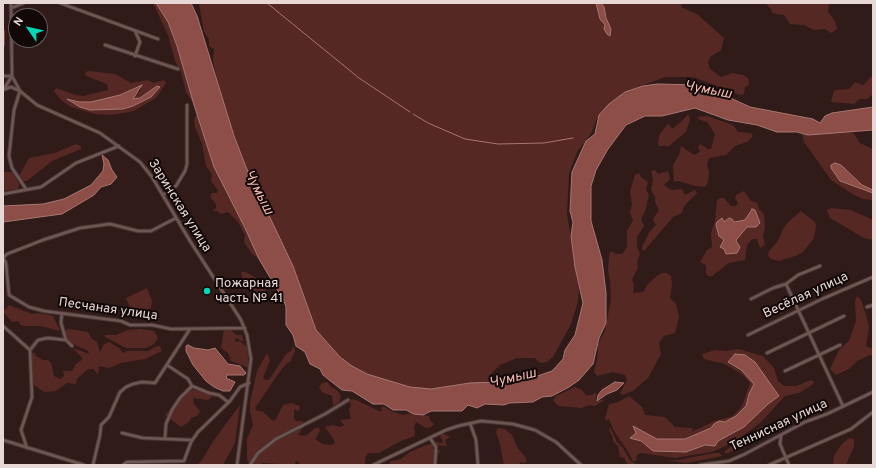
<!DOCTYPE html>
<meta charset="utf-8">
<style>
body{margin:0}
#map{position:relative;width:876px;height:468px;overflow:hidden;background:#301b18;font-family:Overpass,sans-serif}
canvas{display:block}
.frame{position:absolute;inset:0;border:4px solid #e7d8d6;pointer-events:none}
.north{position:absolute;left:8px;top:8px;width:40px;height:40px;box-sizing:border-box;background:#110807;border:1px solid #675b5a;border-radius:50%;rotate:304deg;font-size:11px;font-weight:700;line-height:16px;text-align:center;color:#e7d8d6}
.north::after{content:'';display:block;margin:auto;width:14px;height:18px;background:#04d5b6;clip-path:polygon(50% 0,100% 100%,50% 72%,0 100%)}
</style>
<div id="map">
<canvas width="876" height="468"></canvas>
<div class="frame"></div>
<div class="north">N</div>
</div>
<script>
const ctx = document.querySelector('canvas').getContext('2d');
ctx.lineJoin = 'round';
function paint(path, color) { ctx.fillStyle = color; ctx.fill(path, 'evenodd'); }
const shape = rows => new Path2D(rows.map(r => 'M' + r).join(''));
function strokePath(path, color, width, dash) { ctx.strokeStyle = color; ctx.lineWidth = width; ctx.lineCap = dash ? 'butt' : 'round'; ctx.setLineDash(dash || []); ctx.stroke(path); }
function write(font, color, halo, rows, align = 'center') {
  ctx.font = font + ' Overpass,sans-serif'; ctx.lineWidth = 4; ctx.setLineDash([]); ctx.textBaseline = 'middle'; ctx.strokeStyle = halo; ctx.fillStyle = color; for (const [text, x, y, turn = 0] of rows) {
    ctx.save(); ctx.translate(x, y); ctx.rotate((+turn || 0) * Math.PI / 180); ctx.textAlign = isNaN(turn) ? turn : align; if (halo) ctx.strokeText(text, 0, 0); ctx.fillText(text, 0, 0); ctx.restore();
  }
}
paint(shape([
 [153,3,156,3,168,22,180,56,194,105,186,92,181,72,175,61,168,35],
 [199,3,596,3,600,19,605,26,609,24,601,3,682,3,681,7,697,14,724,38,721,50,710,57,708,63,710,69,721,77,733,73,743,75,748,78,749,85,745,87,744,94,740,95,693,77,665,77,625,92,609,104,596,120,592,132,577,152,569,173,567,214,579,291,577,305,571,324,553,357,547,362,540,363,535,358,517,358,500,365,491,374,487,382,431,389,410,387,367,374,352,366,340,357,316,330,293,266,246,167,234,136,217,81,213,61,214,49,209,46,209,39,204,32],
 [765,3,829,3,828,12,835,21,837,29,831,33,825,29,814,30,804,25,790,24,784,15,772,13,771,9],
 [89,71,115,74,131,83,147,80,154,83,164,80,166,83,156,98,134,111,112,115,95,114,71,107,60,99,54,91,56,88,76,95,83,96,108,90,107,84,86,76,85,72],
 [141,85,141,90,133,99,140,98,152,90,157,92,133,106,123,109,90,110,80,107,68,100,68,98,79,102,91,102,120,95],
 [873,75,873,94,867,99,860,99,854,104,831,102,834,90,849,89,855,82,863,85],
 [197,114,214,167,245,228,259,259,252,254,244,242,245,235,238,222,228,212,221,214,217,211,212,211,216,208,216,204,210,197,212,193,217,193,218,190,211,181,212,174,206,166,202,144,195,127,194,119],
 [687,115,689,115,690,120,686,132,669,146,658,146,659,135,667,125,669,124,672,129,682,121],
 [707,116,733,125,738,132,751,133,753,136,747,142,735,146,726,155,709,158,707,165,709,172,708,182,705,187,695,186,679,181,674,182,673,165,679,155,681,146,694,155,700,152,698,147,700,144,708,149,711,149,715,134,707,122,698,119,698,117],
 [849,131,854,134,860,143,873,149,873,190,862,185,846,169,831,168,840,181,873,193,873,200,863,199,854,195,831,180,804,142,802,134],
 [76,144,81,146,81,149,52,161,27,181,23,181,19,176,29,158,55,153],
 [655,170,658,174,668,171,670,179,664,185,671,190,682,189,685,195,695,190,697,193,684,206,682,213,673,217,644,251,642,250,642,247,650,231,656,225,653,219,659,210,655,202,655,197,651,190,653,179,651,171],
 [3,172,12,172,19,184,18,189,3,191],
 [639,173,642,178,648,182,646,190,649,195,645,211,641,219,644,226,637,237,637,247,640,254,637,262,638,267,632,280,634,285,633,293,643,292,648,284,658,275,662,273,667,273,671,276,672,285,670,298,676,304,679,317,675,333,664,336,659,343,661,354,648,378,633,391,622,395,620,393,627,380,625,375,613,372,597,376,594,372,598,354,598,345,605,330,611,300,610,280,608,271,609,256,611,251,616,254,622,254,627,247,627,231,633,221,630,212,632,204,630,192,635,175],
 [744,191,751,201,757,203,759,209,764,214,765,228,763,236,765,245,760,248,757,239,752,239,747,245,745,260,729,263,712,276,708,276,706,273,706,265,700,262,707,250,712,247,711,233,715,221,717,200,720,198,724,198,731,206,736,206,738,203,735,198,736,195],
 [750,210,756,212,756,216,759,218,756,227,747,227,737,239,736,241,739,244,721,238,719,230,724,222,745,220],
 [831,208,851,210,873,220,873,240,864,238,830,218,827,210],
 [801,211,815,222,816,226,814,238,803,252,795,256,779,261,771,259,768,256,769,251,778,241,783,229,788,222],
 [241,272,246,272,256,278,266,291,266,295,263,297,257,293,242,278],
 [147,288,152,301,151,308,139,315,133,315,126,298],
 [857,296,861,300,867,318,869,328,866,346,873,349,873,356,870,355,857,361,849,369,836,375,830,369,839,350,849,341,856,321,855,301],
 [9,305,32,314,39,313,53,316,60,331,41,326,24,326,20,325,19,321,12,322,3,312],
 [69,329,88,332,92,339,97,342,100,352,104,344,109,342,119,348,123,353,128,351,148,351,157,346,160,346,162,351,145,359,121,363,109,368,99,366,98,375,94,369,88,369,77,379,76,384,67,383,56,391,44,392,34,385,32,379,32,354,34,352,36,356,43,360,48,360,51,363,54,376,60,379,64,376,63,371,72,371,76,364,83,359,73,348,89,354,88,351,69,342,65,331],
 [141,329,154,331,158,338,154,344,146,348,126,348,105,337,105,335,116,335,128,330],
 [224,329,231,330,236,335,242,335,244,342,236,338,235,340,236,342,240,341,247,347,249,368,231,361,228,353,221,348],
 [294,346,295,351,290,362,287,363,281,370,255,408,256,410,263,412,273,421,276,419,283,405,291,403,300,406,299,411,294,409,294,418,296,421,302,421,305,424,298,435,306,436,315,428,319,427,320,431,315,439,323,444,331,445,335,443,334,440,325,427,333,425,340,427,344,425,340,420,351,419,349,410,351,405,350,402,350,400,354,399,381,412,382,411,381,408,383,406,393,412,403,415,411,413,429,416,430,421,434,424,431,427,426,428,416,422,414,427,415,436,401,441,379,453,368,453,365,458,365,465,300,465,298,461,294,462,297,465,263,463,257,465,247,461,247,439,253,425,250,411,250,403,257,371,267,353,270,360,263,378,266,380,269,380,286,354,291,351],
 [738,349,763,356,774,368,778,381,784,386,796,386,811,380,814,382,812,385,799,393,785,396,761,422,739,439,719,449,711,452,675,458,641,453,637,455,636,461,633,461,627,450,614,431,609,419,606,421,605,418,609,404,616,403,629,396,642,407,645,415,665,417,675,427,691,428,693,429,691,432,715,421,733,416,742,406,750,383,743,375,725,364,704,359,702,354,715,350,727,351],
 [736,354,755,362,778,395,777,398,769,402,744,427,718,441,715,446,705,445,686,452,653,451,632,435,636,434,633,427,635,427,657,439,685,439,711,428,717,422,725,422,736,416,746,406,749,394,754,384,748,377,728,362],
 [327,382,332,388,337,390,341,396,339,402,333,406,332,396,322,392,319,387,322,383],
 [575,387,582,390,586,395,592,395,596,392,596,401,606,399,595,406,590,405,581,408,559,406,553,401,556,396],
 [191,389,210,394,212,397,208,400,193,398,194,404,200,411,197,416,191,418,189,422,181,427,165,415],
 [240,405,235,443,223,465,197,465,202,460,214,440],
 [610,427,617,442,623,448,630,460,637,465,628,465,624,458,620,457,618,446,613,441,613,438,609,430],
 [760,427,764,427,765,429,754,434,751,440,744,441,733,451,725,454,725,451],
 [498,428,505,429,512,435,517,447,526,458,526,463,520,462,519,465,504,465,500,444,496,432],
 [442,433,450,437,445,440,447,446,434,445,433,450,438,449,440,451,435,463,437,465,389,465,391,461,401,459,410,452,424,446,437,442,442,443,443,441,440,436],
 [849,438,854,439,854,446,846,465,833,465,834,456,841,445],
 [714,453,720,453,722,456,686,463,668,460,679,460]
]), '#552824');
const water = shape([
 [156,3,191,3,197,16,234,136,246,167,293,266,316,330,340,357,352,366,367,374,410,387,431,389,470,383,523,381,552,371,563,359,565,350,575,335,583,303,575,267,571,236,573,222,570,211,572,172,586,141,595,134,599,115,609,104,625,92,643,86,657,84,697,85,709,88,750,107,813,119,820,123,825,116,832,113,873,107,873,130,808,135,797,132,777,132,757,125,728,120,695,108,662,116,645,116,626,125,608,149,596,170,591,186,591,221,602,260,606,293,606,323,599,338,593,364,579,380,569,387,552,396,542,397,533,402,509,403,504,405,485,404,477,408,468,405,462,411,431,411,423,415,414,414,406,410,393,410,384,404,373,404,352,391,342,390,323,375,320,369,310,364,305,352,296,346,293,335,286,325,286,307,284,301,259,259,245,228,214,167,194,105,177,46,168,22,156,3],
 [596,3,601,3,604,7,606,18,611,29,610,36,607,34,604,29,605,25,600,19,596,3],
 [142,85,133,99,140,98,157,86,160,87,151,97,133,106,123,109,90,110,80,107,67,99,79,102,91,102,120,95,142,85],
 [102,155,108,160,112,170,117,177,111,184,101,187,94,195,62,214,3,222,3,206,43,204,64,199,91,185,103,171,104,164,102,155],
 [835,163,841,165,862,185,873,190,873,193,840,181,831,168,831,165,835,163],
 [752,209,755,210,760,223,756,227,747,227,737,239,736,241,740,247,737,253,726,254,724,249,720,247,724,240,719,236,716,225,717,222,722,218,724,222,729,218,732,219,734,222,745,220,752,209],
 [188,345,194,348,208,350,215,348,228,364,240,366,246,373,244,375,227,375,226,378,235,382,230,391,223,391,214,387,206,381,193,365,186,351,186,346,188,345],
 [735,354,745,355,755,362,779,396,768,404,744,427,718,441,715,446,705,445,686,452,653,451,641,441,630,438,636,433,633,426,657,439,685,439,711,428,714,424,719,421,725,422,736,416,746,406,749,394,754,384,741,370,728,362,735,354],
 [615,382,624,383,617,390,607,394,597,401,598,395,602,390,615,382]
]);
paint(water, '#8c4e47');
strokePath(water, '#a77772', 1);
strokePath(shape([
 [267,3,359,78,410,112],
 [413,114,428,123,465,139,498,144,544,143,573,138]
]), '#a77772', 1);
strokePath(shape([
 [3,31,3,45]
]), '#8c4e47', 3.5);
const minor = shape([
 [11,3,12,76,20,91,37,105,100,133,140,162,152,177,190,241,241,320,247,335,251,359,237,465],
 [60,3,158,39],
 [11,8,24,3],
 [135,31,140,42,135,56],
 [105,45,178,69],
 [3,76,11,76],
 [4,89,12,76],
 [3,90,11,87,20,91,14,110,9,156,12,168,26,189],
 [3,194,41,187,76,163,119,146],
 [163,195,176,186,185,171,187,164,187,105],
 [3,258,6,263,9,295,29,307,44,311,121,321,130,325,152,325,171,329,245,328],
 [3,258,7,254,43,240,80,228,110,224,138,231,151,231,176,218],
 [786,284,843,406],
 [751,299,773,288,786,284,798,275,820,266],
 [867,307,873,305],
 [62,313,61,323,66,340],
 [3,326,30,350],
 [748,335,822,299,873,277],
 [767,353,844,316],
 [167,365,188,379,192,386],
 [785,371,840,345],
 [470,423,476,440,478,465],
 [122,433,143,438,192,440],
 [781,436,780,444,789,465],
 [165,438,166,424,172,410,180,398,192,386,209,393,219,395,228,402],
 [430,438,436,447,435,465],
 [3,440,84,465],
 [27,448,21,430,32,397,30,350,38,340,48,338,66,340,72,346],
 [93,465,100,435,101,425,109,417,120,392,126,387,133,384,142,382,155,383,190,329],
 [123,465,127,462,184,461,191,442,198,432,230,401,240,387,249,383],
 [250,465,258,453,276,439,325,414,348,400],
 [373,465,446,430,458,426,481,421,513,424,535,430,556,442,581,465],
 [700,465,729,461,745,454,805,422,827,414,873,392],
 [769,465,851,429,873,412]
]);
strokePath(minor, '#493836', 4.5);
strokePath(minor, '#6f5653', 2.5);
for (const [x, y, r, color] of [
 [207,291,4,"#04d5b6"]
]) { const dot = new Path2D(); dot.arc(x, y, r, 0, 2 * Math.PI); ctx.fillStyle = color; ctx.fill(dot); strokePath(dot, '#110807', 1.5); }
write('13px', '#e7d8d6', '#110807', [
 ["Заринская улица",179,206,58],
 ["Весёлая улица",806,296,-25],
 ["Песчаная улица",108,310,8],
 ["Теннисная улица",779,426,-25]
]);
write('13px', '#e7d8d6', '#110807', [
 ["Пожарная",215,284],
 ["часть № 41",215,299]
], 'left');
write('italic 14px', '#f3b9b1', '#110807', [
 ["Чумыш",708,91,11],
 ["Чумыш",258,193,63],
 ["Чумыш",513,379,-13]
]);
</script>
